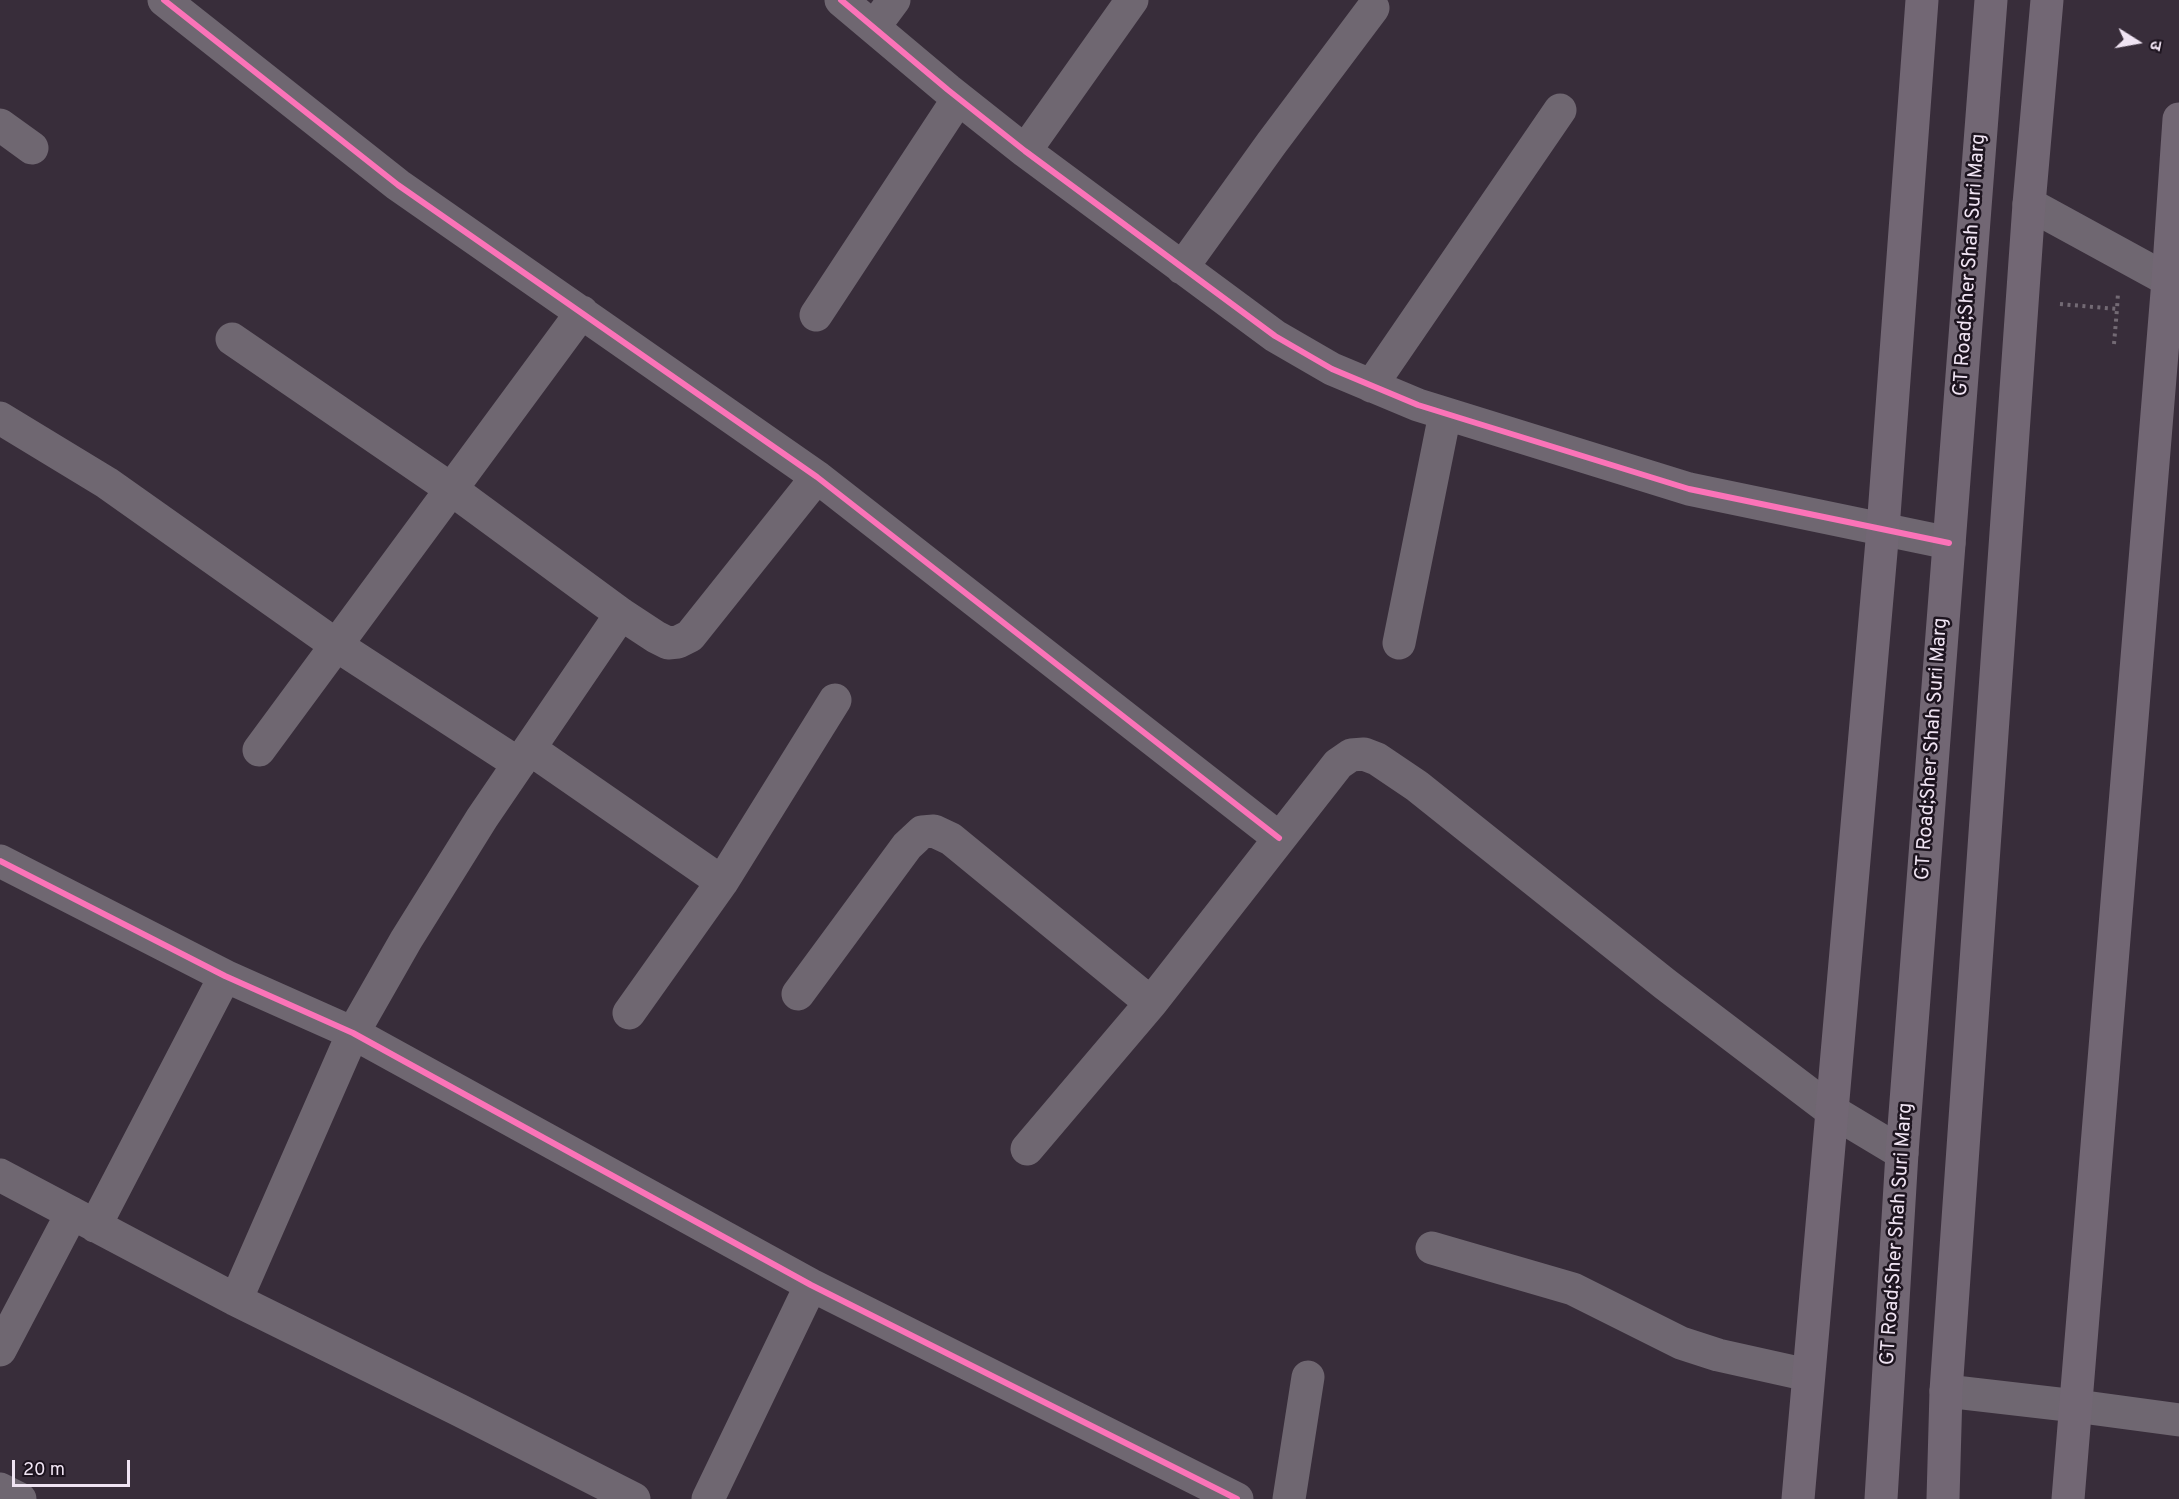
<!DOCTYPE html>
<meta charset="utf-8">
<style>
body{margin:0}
#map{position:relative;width:2179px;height:1499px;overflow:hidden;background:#382d3a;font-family:Overpass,"Noto Sans Devanagari",sans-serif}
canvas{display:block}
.north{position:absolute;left:2107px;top:12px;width:60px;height:60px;-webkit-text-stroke:4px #1d141f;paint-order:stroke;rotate:101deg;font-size:16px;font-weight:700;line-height:24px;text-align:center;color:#f0e4f3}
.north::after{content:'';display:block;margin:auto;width:21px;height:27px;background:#f0e4f3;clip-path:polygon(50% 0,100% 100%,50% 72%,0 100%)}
.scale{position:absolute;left:12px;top:1460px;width:118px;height:27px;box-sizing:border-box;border:3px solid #f0e4f3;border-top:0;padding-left:8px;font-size:18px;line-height:21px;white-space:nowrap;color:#f0e4f3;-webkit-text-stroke:4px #1d141f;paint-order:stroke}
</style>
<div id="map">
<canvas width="2179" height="1499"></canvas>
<div class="north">उ</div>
<div class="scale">20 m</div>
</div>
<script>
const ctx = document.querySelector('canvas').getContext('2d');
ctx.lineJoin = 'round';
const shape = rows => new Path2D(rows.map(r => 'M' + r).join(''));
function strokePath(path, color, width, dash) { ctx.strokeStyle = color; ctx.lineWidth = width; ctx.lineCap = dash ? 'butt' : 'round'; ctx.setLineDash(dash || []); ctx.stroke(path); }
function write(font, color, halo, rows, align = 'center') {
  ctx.font = font + ' Overpass,sans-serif'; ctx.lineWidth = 5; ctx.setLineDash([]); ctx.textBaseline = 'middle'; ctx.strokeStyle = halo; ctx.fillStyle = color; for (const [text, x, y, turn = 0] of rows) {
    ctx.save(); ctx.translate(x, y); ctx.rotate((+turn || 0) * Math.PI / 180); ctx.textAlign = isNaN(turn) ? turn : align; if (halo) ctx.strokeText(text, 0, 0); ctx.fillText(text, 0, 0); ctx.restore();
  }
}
strokePath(shape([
 [2060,304,2117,309,2118,293],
 [2114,344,2117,309]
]), '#736a74', 4, [3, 4.5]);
strokePath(shape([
 [164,0,398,185,817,477,1279,838],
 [841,0,948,90,1025,151,1275,336,1332,369,1418,405,1689,489,1949,543],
 [874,27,894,0],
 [0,125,32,148],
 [1025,151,1132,0],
 [2029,204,2179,286],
 [1182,268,1271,144,1373,8],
 [816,315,958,99],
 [232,339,451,489,621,614,656,637,668,643,678,642,690,636,817,477],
 [1371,386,1560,110],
 [0,418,107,483,336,645,519,764],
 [1399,643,1445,414],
 [530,749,722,882],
 [259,750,582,312],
 [0,861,225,976,353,1033,811,1285,1237,1499],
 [798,994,907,846,922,832,934,831,951,839,1151,1003],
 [629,1013,722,882,835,700],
 [1027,1149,1151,1003,1338,764,1351,755,1364,754,1377,759,1417,786,1665,984,1832,1111,1902,1153],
 [0,1175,236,1300,459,1410,634,1499],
 [95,1226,225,976],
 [1432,1248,1573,1289,1681,1343,1718,1355,1808,1375],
 [236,1300,353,1033,406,940,482,818,621,614],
 [0,1350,72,1213],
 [1946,1391,2076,1406,2179,1420],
 [0,1489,20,1499],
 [708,1499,811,1285],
 [1289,1499,1308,1377]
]), '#6f6771', 33);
strokePath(shape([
 [1798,1499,1883,529,1922,0],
 [1881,1499,1902,1153,1991,0],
 [1943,1499,1946,1391,2029,204,2047,0],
 [2068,1499,2168,280,2179,119]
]), '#726774', 33);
strokePath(shape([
 [164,0,398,185,817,477,1279,838],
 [841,0,948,90,1025,151,1275,336,1332,369,1418,405,1689,489,1949,543],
 [0,861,225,976,353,1033,811,1285,1237,1499]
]), '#fb73b8', 6);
write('20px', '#f0e4f3', '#1d141f', [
 ["GT Road;Sher Shah Suri Marg",1971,265,-86],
 ["GT Road;Sher Shah Suri Marg",1933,749,-86],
 ["GT Road;Sher Shah Suri Marg",1898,1234,-86]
]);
</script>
